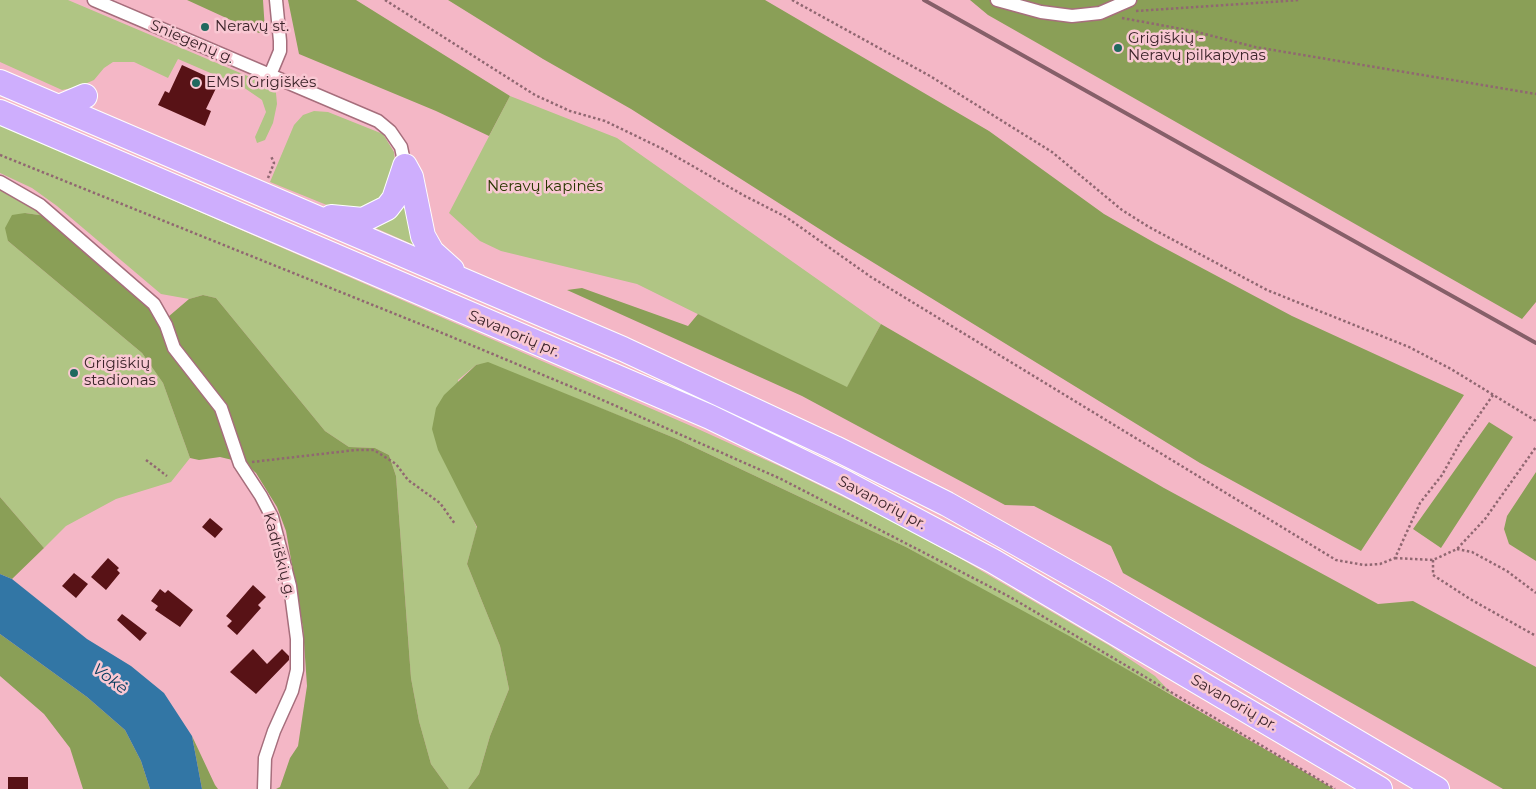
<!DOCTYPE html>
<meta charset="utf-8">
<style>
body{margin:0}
canvas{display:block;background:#f4b7c6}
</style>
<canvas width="1536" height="789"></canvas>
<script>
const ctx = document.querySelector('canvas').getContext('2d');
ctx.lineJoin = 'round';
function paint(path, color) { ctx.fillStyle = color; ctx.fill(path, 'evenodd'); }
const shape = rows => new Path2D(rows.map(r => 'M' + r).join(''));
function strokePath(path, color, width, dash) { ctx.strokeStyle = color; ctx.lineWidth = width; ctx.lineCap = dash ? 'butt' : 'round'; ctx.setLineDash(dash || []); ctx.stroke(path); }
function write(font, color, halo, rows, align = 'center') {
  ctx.font = font + ' Montserrat,sans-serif'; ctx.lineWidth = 5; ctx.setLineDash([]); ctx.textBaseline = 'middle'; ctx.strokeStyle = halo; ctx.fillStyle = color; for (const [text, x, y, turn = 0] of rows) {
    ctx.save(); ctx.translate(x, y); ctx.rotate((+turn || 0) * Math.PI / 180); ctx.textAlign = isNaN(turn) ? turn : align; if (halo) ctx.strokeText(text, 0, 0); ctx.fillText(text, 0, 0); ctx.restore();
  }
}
paint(shape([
 [0,0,68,0,271,86,276,93,277,104,273,123,265,140,257,143,255,137,266,112,262,100,243,87,178,59,168,78,134,62,113,62,104,68,94,80,78,87,62,90,0,62],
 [510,96,617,138,881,324,847,388,637,284,501,251,480,241,449,213],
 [314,111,328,112,383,134,394,152,396,172,380,207,344,212,270,182,294,125,303,115],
 [0,125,698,429,788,470,894,522,963,560,1110,646,1155,676,1174,696,906,547,677,439,488,363,476,365,458,380,466,503,477,528,467,564,500,646,509,689,490,736,479,774,468,789,449,789,431,764,419,721,411,678,396,476,389,455,375,448,349,447,325,431,216,298,203,295,189,299,161,294,57,206,32,188,0,173],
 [0,188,46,216,25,213,8,241,142,353,163,383,190,458,171,482,116,499,66,526,44,548,0,497],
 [408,189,421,248,371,226]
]), '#b0c584');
paint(shape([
 [187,0,263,0,265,31,259,33],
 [288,0,356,0,510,96,489,136,436,111,299,54],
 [448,0,765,0,989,131,1104,214,1155,243,1292,316,1464,395,1361,551,1200,463,843,244,631,109,543,59],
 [970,0,1536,0,1536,302,1522,319,988,15],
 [25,213,46,216,168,317,189,299,203,295,216,298,325,431,349,447,375,448,389,455,396,476,411,678,419,721,431,764,449,789,276,789,280,787,290,758,298,746,307,686,303,628,286,531,277,507,256,473,245,463,220,457,199,460,190,458,163,383,142,353,8,241,5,228,12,215],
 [582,288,688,326,698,314,847,387,881,324,1164,488,1378,604,1413,601,1536,667,1536,789,1503,789,1123,573,1111,546,1034,506,1005,505,802,396,567,290],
 [488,362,677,439,906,547,1071,637,1334,789,468,789,479,774,490,736,509,689,500,646,467,564,477,527,438,450,432,429,436,408,444,395,476,365],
 [1489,422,1513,437,1441,548,1413,529],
 [1536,472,1536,561,1509,544,1504,529,1507,516],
 [0,497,44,548,12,579,0,574],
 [0,634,87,697,125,730,141,761,150,789,83,789,70,748,44,714,0,676],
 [192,736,215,785,218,789,202,789]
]), '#8a9f57');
paint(shape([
 [0,574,12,579,87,639,131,666,164,693,192,736,202,789,150,789,141,761,125,730,87,697,0,634]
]), '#3276a5');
paint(shape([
 [182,65,219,82,206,109,211,111,205,126,158,105,165,91,169,93],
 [210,518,223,529,215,538,202,527],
 [108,558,119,568,117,570,120,573,106,590,91,577],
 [74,573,88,584,76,598,62,586],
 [253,585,266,597,258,605,261,608,237,635,227,626,232,621,226,616],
 [160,589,165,593,168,590,193,610,180,627,155,610,158,606,151,601],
 [122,614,147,633,140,641,117,620],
 [253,649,267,664,282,649,289,656,289,660,256,694,230,672],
 [8,777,28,777,28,789,8,789]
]), '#581216');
const street = shape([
 [94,0,378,121,390,131,401,147,405,166],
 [997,0,1041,12,1072,16,1100,13,1130,0],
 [270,75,280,51,280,41,276,0],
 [0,182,40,205,154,304,166,325,174,348,221,408,240,464,261,496,272,517,290,586,297,639,297,670,292,691,274,731,265,758,264,789]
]);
const highway = shape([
 [0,82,623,349,835,448,947,504,1103,592,1437,789],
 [59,107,85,96],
 [0,112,710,417,846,483,993,561,1380,789],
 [405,166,411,177,423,236,432,252,452,270],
 [331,217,363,220,387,208,394,199,405,166]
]);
strokePath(street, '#a66e7c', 15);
strokePath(highway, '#fff', 26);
strokePath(shape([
 [385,0,535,95,570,111,605,121,663,149,743,195,786,217,871,277,1336,560,1364,565,1380,564,1395,558,1420,503,1442,475,1461,441,1493,395],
 [792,0,930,76,1052,152,1122,210,1149,227,1267,290,1409,347,1451,369,1536,421],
 [1136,11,1300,0],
 [1122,18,1193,31,1255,47,1536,94],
 [0,155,435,330,591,395,781,479,1010,597,1335,789],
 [268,178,274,163,271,156],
 [146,460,167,476],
 [252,462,356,450,374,450,396,464,408,480,440,503,455,524],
 [1457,549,1472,552,1507,571,1536,593],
 [1395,558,1433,560,1457,549,1485,519,1536,447],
 [1433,560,1433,575,1470,599,1536,636]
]), '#906771', 2.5, [2.5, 2.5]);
strokePath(street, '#fff', 12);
strokePath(highway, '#ceaefd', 24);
strokePath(shape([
 [924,0,1536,343]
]), '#865f69', 4);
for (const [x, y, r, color] of [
 [205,27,5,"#20695f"],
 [1118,48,5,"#20695f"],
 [196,83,5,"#20695f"],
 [74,373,5,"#20695f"]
]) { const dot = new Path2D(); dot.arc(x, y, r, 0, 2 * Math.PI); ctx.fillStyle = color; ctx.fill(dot); strokePath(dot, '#f9c8d3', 2); }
write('15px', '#3d252b', '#f9c8d3', [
 ["Neravų st.",215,27],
 ["Grigiškių -",1128,39],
 ["Neravų pilkapynas",1128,56],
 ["EMSI Grigiškės",206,83],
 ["Grigiškių",84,364],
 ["stadionas",84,381]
], 'left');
write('15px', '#3d252b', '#f9c8d3', [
 ["Sniegenų g.",192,42,23],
 ["Savanorių pr.",514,334,23],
 ["Savanorių pr.",882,503,28],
 ["Kadriškių g.",279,555,75],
 ["Savanorių pr.",1234,703,30]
]);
write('15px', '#2a3600', '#f9c8d3', [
 ["Neravų kapinės",545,187]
]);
write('italic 16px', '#033a5c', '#f9c8d3', [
 ["Vokė",110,679,37]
]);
</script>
